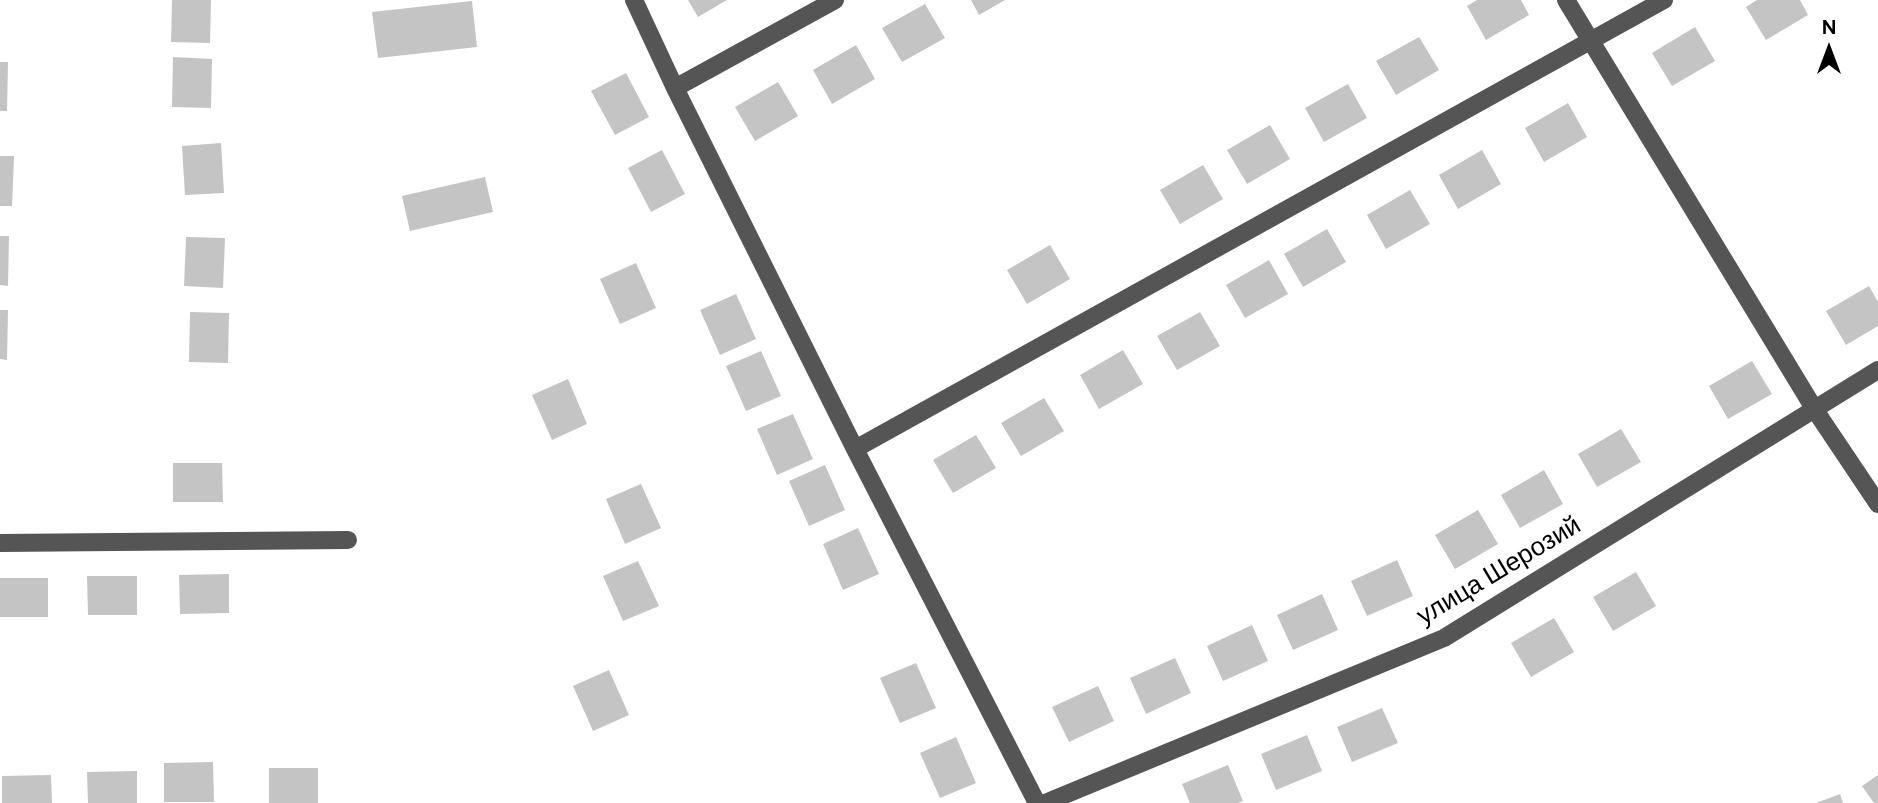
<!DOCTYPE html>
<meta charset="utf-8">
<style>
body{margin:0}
#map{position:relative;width:1878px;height:803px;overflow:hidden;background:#fff;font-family:Figtree,sans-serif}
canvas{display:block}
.north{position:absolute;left:1794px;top:14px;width:70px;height:70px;-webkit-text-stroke:5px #fff;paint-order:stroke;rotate:0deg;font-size:19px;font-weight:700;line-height:28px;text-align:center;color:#000}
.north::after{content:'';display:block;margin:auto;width:24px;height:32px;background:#000;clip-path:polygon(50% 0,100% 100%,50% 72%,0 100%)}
</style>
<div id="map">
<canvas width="1878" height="803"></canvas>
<div class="north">N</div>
</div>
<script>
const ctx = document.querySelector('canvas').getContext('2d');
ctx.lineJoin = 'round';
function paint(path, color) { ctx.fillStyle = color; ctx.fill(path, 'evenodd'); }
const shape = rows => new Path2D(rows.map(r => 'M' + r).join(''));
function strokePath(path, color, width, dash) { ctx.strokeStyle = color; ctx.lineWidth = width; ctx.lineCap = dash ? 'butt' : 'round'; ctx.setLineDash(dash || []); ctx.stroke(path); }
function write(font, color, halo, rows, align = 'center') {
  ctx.font = font + ' Figtree,sans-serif'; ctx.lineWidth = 6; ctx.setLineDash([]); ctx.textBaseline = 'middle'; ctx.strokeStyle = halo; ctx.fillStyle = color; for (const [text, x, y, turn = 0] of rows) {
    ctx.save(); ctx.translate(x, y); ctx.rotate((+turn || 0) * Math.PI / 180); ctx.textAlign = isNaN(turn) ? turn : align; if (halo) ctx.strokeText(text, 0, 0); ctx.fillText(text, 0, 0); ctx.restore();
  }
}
paint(shape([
 [172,0,211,0,210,43,171,42],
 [688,0,727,0,698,17],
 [971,0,1005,0,979,15],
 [1477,0,1521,0,1529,15,1486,40,1467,6],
 [1757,0,1800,0,1808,15,1766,40,1746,7],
 [472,1,477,47,378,58,372,12],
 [925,4,945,38,902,62,882,28],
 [1695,27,1715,61,1672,86,1652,53],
 [1419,37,1439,70,1396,95,1376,61],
 [856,45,875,79,832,104,813,70],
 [173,57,212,59,211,108,172,107],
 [0,62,8,62,7,111,0,111],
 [626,73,649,117,615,135,591,91],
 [778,82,798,116,755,141,735,107],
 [1348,84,1367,118,1324,142,1305,108],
 [1568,103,1587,137,1544,162,1525,128],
 [1270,125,1290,159,1247,184,1227,150],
 [221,143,224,193,185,195,182,146],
 [662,150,685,194,651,212,628,168],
 [1482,150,1501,184,1458,209,1439,175],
 [0,156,14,156,12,206,0,206],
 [1203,165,1223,199,1180,224,1160,190],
 [485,177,493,212,410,231,402,196],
 [1410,190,1430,224,1386,249,1367,215],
 [1327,229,1346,262,1303,287,1284,254],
 [0,236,9,236,8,286,0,285],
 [186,237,225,238,223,288,184,286],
 [1050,245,1070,279,1027,304,1007,270],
 [1269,260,1288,294,1245,318,1226,285],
 [636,263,656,308,620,324,600,279],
 [1869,286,1878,302,1878,326,1846,345,1826,311],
 [736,294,756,339,720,355,700,310],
 [0,310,8,310,7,360,0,359],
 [190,312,229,313,228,363,189,362],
 [1200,312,1220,346,1177,370,1157,336],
 [1123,350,1143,384,1099,409,1080,375],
 [761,351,781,396,746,411,726,366],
 [1752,361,1772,394,1728,419,1709,386],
 [568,379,587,424,552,440,532,395],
 [1044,398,1064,431,1021,456,1001,423],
 [793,414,813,459,777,475,757,429],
 [1621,429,1641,462,1597,487,1578,454],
 [976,435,996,468,953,493,933,460],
 [173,463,222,463,223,502,173,502],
 [825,465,845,510,809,526,789,481],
 [1544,470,1563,504,1520,528,1501,495],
 [641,484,661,528,625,544,606,499],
 [1478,510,1498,544,1455,569,1435,535],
 [858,528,879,574,843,590,823,544],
 [1397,560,1413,596,1367,616,1351,581],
 [638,561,659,606,623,621,603,576],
 [1636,572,1656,606,1613,631,1593,597],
 [229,574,229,613,180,614,179,575],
 [87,576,137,576,137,615,88,615],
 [0,578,48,578,48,617,0,617],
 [1322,594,1338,630,1293,650,1277,615],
 [1554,618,1574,652,1531,677,1511,643],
 [1252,625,1268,661,1223,681,1207,646],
 [1175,658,1191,693,1146,714,1130,678],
 [916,663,936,708,900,723,880,678],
 [609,670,629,715,593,731,573,686],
 [1098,686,1114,721,1069,742,1052,707],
 [1382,708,1398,743,1352,762,1337,727],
 [1307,735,1322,771,1276,790,1261,754],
 [956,737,976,783,940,798,920,753],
 [213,762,214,802,164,802,164,763],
 [1228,765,1243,801,1238,803,1190,803,1182,784],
 [269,768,318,768,318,803,269,803],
 [137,771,137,803,88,803,87,772],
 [51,775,52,803,2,803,2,776],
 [1878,775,1878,803,1874,803,1862,786],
 [1840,794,1843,803,1816,803]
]), '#c4c4c4');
strokePath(shape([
 [634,0,675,88,855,449,1037,803],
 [1566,0,1815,410,1878,504],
 [675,88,835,0],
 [855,449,1664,0],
 [0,543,348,540],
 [1045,803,1444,638,1878,370]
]), '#555', 18);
write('26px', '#000', '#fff', [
 ["улица Шерозий",1499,571,-31]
]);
</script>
